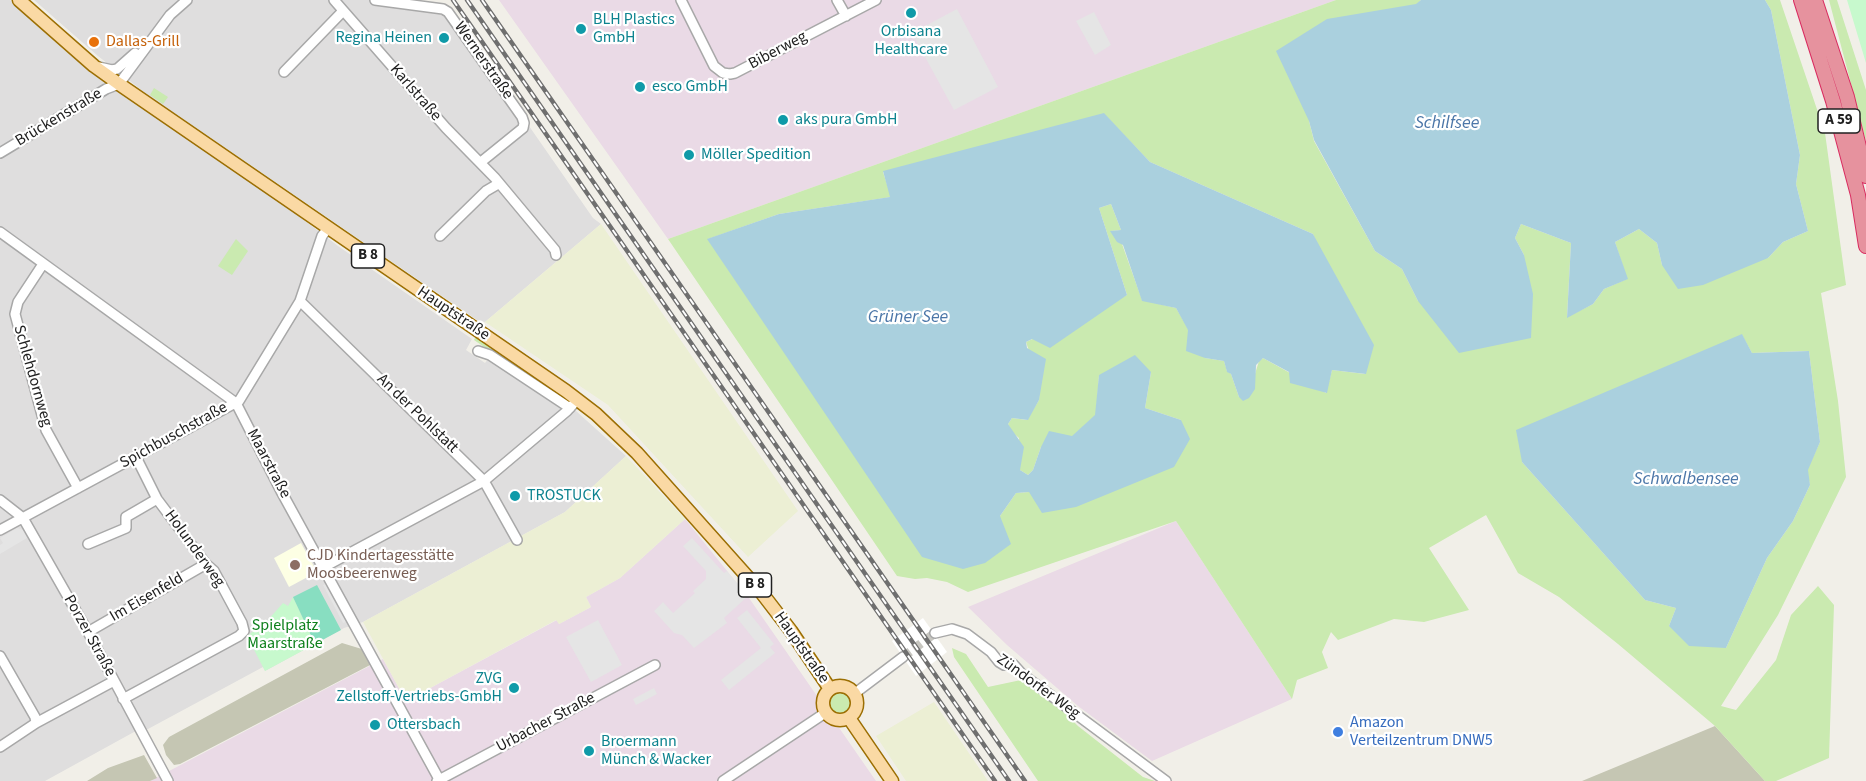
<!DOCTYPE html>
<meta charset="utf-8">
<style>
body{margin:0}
canvas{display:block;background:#f1efe8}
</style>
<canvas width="1866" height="781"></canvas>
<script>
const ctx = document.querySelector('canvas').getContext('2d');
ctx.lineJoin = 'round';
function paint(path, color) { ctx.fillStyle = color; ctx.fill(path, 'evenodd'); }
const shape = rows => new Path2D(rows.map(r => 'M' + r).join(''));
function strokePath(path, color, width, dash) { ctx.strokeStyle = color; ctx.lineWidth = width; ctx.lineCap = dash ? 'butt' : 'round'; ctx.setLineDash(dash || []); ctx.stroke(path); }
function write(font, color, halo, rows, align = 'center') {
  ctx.font = font + ' "Source Sans 3",sans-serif'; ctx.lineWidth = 4.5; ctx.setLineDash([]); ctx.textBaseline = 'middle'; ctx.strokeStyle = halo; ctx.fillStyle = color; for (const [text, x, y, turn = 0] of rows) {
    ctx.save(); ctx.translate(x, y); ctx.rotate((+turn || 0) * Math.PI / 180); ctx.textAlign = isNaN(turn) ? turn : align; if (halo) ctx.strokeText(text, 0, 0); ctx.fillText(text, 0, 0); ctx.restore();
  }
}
paint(shape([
 [0,0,10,0,64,50,129,100,267,192,338,246,472,339,466,350,485,363,489,358,576,411,626,456,565,512,363,622,344,628,265,671,263,667,148,729,134,732,45,781,0,781],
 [34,0,412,0,410,8,436,12,449,19,506,104,511,105,521,120,529,126,593,218,601,224,485,322,477,320,144,92,98,56]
]), '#dfdede');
paint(shape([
 [499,0,1336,0,668,239],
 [685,519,749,598,876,781,150,781,383,659,406,701,557,620,559,624,591,607,586,597,620,578],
 [1176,521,1292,699,1152,761,1078,706,1007,645,968,607]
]), '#eadae6');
paint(shape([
 [301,543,317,572,289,587,274,558]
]), '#fdffe4');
paint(shape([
 [342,643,365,650,372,664,180,764,174,765,166,755,163,745,169,737],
 [1715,726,1765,781,1582,781],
 [144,755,157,778,150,781,87,781,108,768]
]), '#c5c6b3');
paint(shape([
 [601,224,798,511,748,557,608,405,485,322],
 [626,456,685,519,620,578,586,597,591,607,559,624,556,620,406,701,363,622,565,512],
 [934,702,988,781,906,781,876,736]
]), '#ecefd4');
paint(shape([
 [1336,0,1421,0,1309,121,1314,141,1375,251,1402,269,1418,301,1524,255,1515,238,1521,224,1571,243,1567,317,1593,304,1604,289,1627,279,1615,242,1639,229,1657,243,1662,265,1768,258,1783,242,1808,231,1796,184,1800,155,1771,10,1765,0,1780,0,1825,133,1846,285,1821,293,1838,401,1846,477,1778,615,1721,706,1736,710,1776,660,1791,615,1818,586,1834,605,1829,758,1776,781,1765,781,1715,726,1618,644,1559,597,1518,573,1486,515,1429,548,1469,610,1424,622,1394,619,1338,640,1331,632,1322,652,1328,668,1297,680,1292,699,1176,521,968,592,947,582,927,578,915,579,897,576,668,239],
 [1104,114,1150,162,1313,234,1365,374,1332,370,1326,393,1263,358,1259,361,1255,374,1239,397,1231,374,1227,371,1224,361,1205,358,1176,308,1142,300,1122,244,1111,231,1121,230,1111,204,1099,208,1127,295,1026,342,1040,383,1039,400,1027,420,1012,418,1008,424,1012,432,1019,438,1020,470,1028,475,1033,470,1041,447,1072,437,1096,415,1099,375,1151,372,1145,408,1181,420,1029,492,1016,493,1000,516,875,486,708,239,779,214,891,197,883,172],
 [1742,335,1752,353,1809,351,1820,442,1807,470,1810,485,1793,521,1767,558,1726,648,1669,626,1676,608,1645,600,1522,462],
 [1829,0,1837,0,1866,90,1866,141],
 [154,88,168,97,163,104,150,95],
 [236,239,248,251,232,275,218,266],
 [476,336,566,397,568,404,474,340],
 [952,648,966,654,988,687,1021,680,1065,713,1078,726,1143,777,1155,781,1038,781,954,657],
 '829 704a11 11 0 1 1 22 0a11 11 0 1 1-22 0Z'
]), '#caeab0');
paint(shape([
 [1847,0,1866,0,1866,63],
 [293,597,315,644,265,671,247,636,267,621,283,603,288,606]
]), '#c7f9cd');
paint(shape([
 [317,585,341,630,315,644,293,597]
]), '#88dec1');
paint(shape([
 [957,9,998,87,954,110,912,33],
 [1094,12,1111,45,1095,55,1076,21],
 [17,528,23,530,27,538,0,554,0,545,3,543,0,538],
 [692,538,724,573,727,571,748,596,724,618,727,623,694,648,682,635,674,633,654,611,663,602,673,613,695,593,693,591,706,579,706,571,683,546],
 [328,583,348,621,343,623,323,585],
 [747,610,774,644,770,647,775,653,729,690,721,680,761,648,737,618],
 [598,620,622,665,591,682,566,637],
 [654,688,657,694,636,705,633,699]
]), '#e5e5e5');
paint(shape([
 [1421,0,1765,0,1771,10,1800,155,1796,184,1808,231,1783,242,1768,258,1703,285,1678,289,1662,265,1657,243,1639,229,1615,242,1628,279,1604,289,1593,304,1567,318,1571,243,1521,224,1515,238,1524,255,1533,294,1531,338,1459,353,1418,301,1402,269,1375,251,1314,140,1309,121,1276,51,1327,19,1416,4],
 [1104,113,1150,162,1313,234,1374,345,1366,374,1332,370,1327,393,1290,383,1289,372,1263,358,1256,365,1255,389,1249,398,1243,401,1239,397,1231,374,1227,372,1224,361,1205,358,1186,351,1188,330,1176,308,1142,301,1123,245,1117,242,1110,231,1121,230,1111,204,1099,208,1127,295,1050,348,1032,339,1026,342,1027,348,1046,359,1039,400,1028,420,1012,418,1008,424,1024,447,1020,470,1028,475,1033,470,1041,447,1049,431,1072,436,1095,415,1099,375,1135,355,1151,372,1145,408,1181,420,1190,439,1174,467,1076,507,1042,513,1029,492,1016,493,1000,516,1011,544,985,563,963,569,922,557,707,239,779,214,890,197,883,171],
 [1742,334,1752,353,1809,351,1820,442,1808,470,1810,485,1793,521,1767,558,1726,648,1689,646,1669,626,1676,608,1645,600,1522,462,1516,430]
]), '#aad0de');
paint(shape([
 [923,618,947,652,916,676,892,641]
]), '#fff');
strokePath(shape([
 [903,657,935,633]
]), '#c7c6c0', 9, [9, 4.5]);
const minor = shape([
 [334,0,446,128,495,178,555,250,556,255],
 [375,0,443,9,448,12,522,117,524,123,523,128,481,162],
 [681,0,714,66,723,73,730,74,735,73,876,0],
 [837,0,846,16],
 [99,67,112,70,117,69,135,53],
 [284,72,343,11],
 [0,153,106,89,119,84,170,15,187,0],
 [0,232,236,403,281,491,440,781],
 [440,236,486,191,498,184],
 [43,264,18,302,15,314,46,430,78,488],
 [300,301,484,481,517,540],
 [478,351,490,355,570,408],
 [0,500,23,518,88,632,168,781],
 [0,530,239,401,300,301,322,236,328,228],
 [88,544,126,528,126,517,157,499],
 [324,567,484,481,567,411,578,399],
 [88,632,206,564],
 [935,633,952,629,967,634,991,652,999,662,1004,665,1013,664,1022,674,1166,781],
 [0,656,35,717,36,723],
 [854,694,903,657],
 [123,699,239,636,244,631,242,623,214,571,206,564,157,499,136,457],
 [0,747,36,723,114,681],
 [437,781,655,665],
 [723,781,825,713]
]);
const major = shape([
 [19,0,94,66,119,84,566,391,596,414,637,453,761,592,791,631,830,689],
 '823 703a17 17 0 1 1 34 0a17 17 0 1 1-34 0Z',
 [849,718,892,781]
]);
const highway = shape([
 [1801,0,1833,101,1858,195,1866,246],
 [1815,0,1847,97,1866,176]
]);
strokePath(minor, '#a8a8a8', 12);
strokePath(major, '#9c6f03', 15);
strokePath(highway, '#d92c60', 16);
strokePath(minor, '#fff', 9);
strokePath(major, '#fad9a4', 12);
strokePath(highway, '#e6929e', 14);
const rail = shape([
 [453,0,995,781],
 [467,0,1009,781],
 [482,0,1025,781]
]);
strokePath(rail, '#6f6f6f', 4.5);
strokePath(rail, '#fff', 2, [7]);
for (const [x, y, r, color] of [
 [911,13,6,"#0f9aa8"],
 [581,29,6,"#0f9aa8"],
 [444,38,6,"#0f9aa8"],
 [94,42,6,"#e8710a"],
 [640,87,6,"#0f9aa8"],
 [783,120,6,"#0f9aa8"],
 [689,155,6,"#0f9aa8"],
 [515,496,6,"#0f9aa8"],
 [295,565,6,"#8d6e63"],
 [514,688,6,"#0f9aa8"],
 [375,725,6,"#0f9aa8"],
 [1338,732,6,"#3f7fe0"],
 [589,751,6,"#0f9aa8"]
]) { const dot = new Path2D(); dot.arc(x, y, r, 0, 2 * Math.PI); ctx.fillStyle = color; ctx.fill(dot); strokePath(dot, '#fff', 2); }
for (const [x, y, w] of [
 [1839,121,42],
 [368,256,33],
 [755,585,33]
]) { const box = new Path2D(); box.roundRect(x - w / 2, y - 12, w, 24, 4.5); ctx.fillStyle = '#fff'; ctx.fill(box); strokePath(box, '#212121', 1.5); }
write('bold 15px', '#212121', null, [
 ["A 59",1839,121],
 ["B 8",368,256],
 ["B 8",755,585]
]);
write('16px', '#0d838f', '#fff', [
 ["BLH Plastics",593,20],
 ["GmbH",593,38],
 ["Orbisana",911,32,"center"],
 ["Healthcare",911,50,"center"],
 ["Regina Heinen",432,38,"right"],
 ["esco GmbH",652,87],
 ["aks pura GmbH",795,120],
 ["Möller Spedition",701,155],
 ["TROSTUCK",527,496],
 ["ZVG",502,679,"right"],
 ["Zellstoff-Vertriebs-GmbH",502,697,"right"],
 ["Ottersbach",387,725],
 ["Broermann",601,742],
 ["Münch & Wacker",601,760]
], 'left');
write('16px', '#c56008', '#fff', [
 ["Dallas-Grill",106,42]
], 'left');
write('16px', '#212121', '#fff', [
 ["Biberweg",778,51,-28],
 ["Wernerstraße",483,61,55],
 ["Karlstraße",415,93,49],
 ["Brückenstraße",59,118,-31],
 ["Hauptstraße",453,314,34],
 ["Schlehdornweg",32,376,74],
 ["An der Pohlstatt",417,414,44],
 ["Spichbuschstraße",174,436,-29],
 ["Maarstraße",268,464,62],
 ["Holunderweg",194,549,54],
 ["Im Eisenfeld",147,598,-30],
 ["Porzer Straße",89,636,61],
 ["Hauptstraße",801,648,55],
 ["Zündorfer Weg",1038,687,36],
 ["Urbacher Straße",546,723,-28]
]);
write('16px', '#785e54', '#fff', [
 ["CJD Kindertagesstätte",307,556],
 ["Moosbeerenweg",307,574]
], 'left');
write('16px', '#0e801c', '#fff', [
 ["Spielplatz",285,626],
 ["Maarstraße",285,644]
]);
write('16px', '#366cbe', '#fff', [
 ["Amazon",1350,723],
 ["Verteilzentrum DNW5",1350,741]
], 'left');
write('italic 18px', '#4b76a8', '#fff', [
 ["Schilfsee",1447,124],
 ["Grüner See",908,318],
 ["Schwalbensee",1686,480]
]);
</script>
